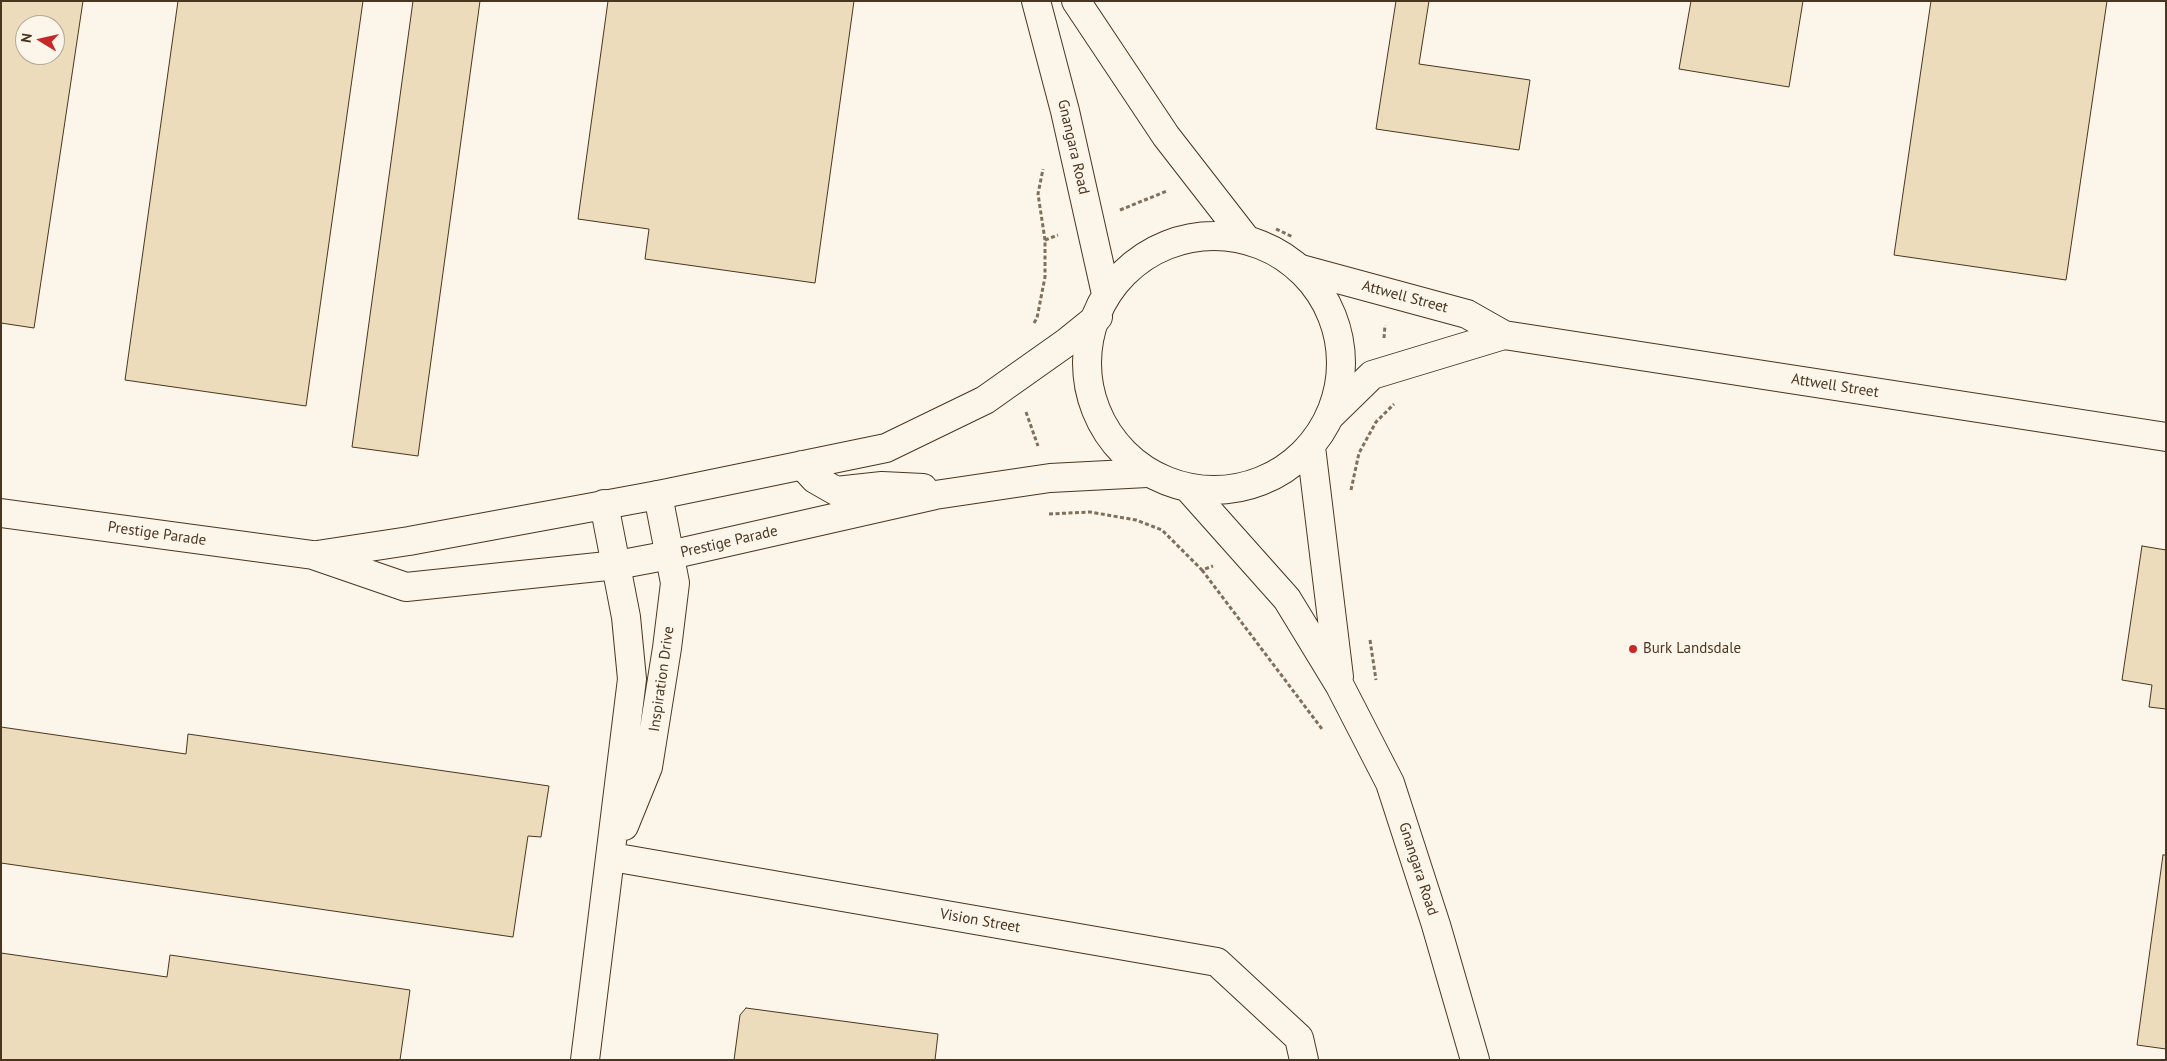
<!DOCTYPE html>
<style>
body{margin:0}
#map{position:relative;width:2167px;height:1061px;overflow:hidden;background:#fbf6e9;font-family:"PT Sans",sans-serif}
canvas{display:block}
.frame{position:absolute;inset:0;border:2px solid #4a3520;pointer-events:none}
.north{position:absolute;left:15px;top:15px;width:50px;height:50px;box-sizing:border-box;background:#fbf6e9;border:1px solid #b4a999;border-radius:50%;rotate:279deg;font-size:14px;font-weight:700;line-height:20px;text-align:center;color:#4a3520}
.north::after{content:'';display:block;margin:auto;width:18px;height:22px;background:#c62828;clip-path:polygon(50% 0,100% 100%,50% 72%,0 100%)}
</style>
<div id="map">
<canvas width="2167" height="1061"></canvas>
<div class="frame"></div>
<div class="north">N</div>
</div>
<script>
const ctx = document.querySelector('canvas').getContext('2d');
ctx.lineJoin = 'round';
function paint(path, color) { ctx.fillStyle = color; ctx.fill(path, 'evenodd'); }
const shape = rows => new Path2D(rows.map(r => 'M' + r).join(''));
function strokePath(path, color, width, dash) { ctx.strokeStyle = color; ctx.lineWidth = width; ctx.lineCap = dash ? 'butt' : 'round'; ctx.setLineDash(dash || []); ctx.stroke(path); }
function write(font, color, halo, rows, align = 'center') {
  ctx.font = font + ' "PT Sans",sans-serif'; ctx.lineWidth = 4; ctx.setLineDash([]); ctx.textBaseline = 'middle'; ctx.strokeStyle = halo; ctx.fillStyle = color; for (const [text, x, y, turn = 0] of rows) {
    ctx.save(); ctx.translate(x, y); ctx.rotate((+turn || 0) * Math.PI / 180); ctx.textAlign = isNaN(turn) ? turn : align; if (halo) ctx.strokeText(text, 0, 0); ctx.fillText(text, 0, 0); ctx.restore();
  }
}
const building = shape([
 [1,1,83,1,34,328,1,323,1,1],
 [25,25,55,25,55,55,25,55,25,25],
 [178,1,363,1,306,406,125,380,178,1],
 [413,1,480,1,418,456,352,447,413,1],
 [608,1,854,1,815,283,645,259,649,229,578,219,608,1],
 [1396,1,1429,1,1419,64,1530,80,1519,150,1376,129,1396,1],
 [1691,1,1803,1,1789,87,1679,69,1691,1],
 [1931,1,2107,1,2066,280,1894,255,1931,1],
 [2142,546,2166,550,2166,709,2149,707,2152,685,2122,680,2142,546],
 [1,727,186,754,188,734,549,786,541,837,528,836,513,937,1,863,1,727],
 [2163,855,2166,855,2166,1049,2137,1045,2163,855],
 [1,953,167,977,170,955,410,990,400,1060,1,1060,1,953],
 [746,1008,938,1034,935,1060,734,1060,740,1015,746,1008]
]);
paint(building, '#ecdcbc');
strokePath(building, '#4a3520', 1);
const street = shape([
 [624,826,648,767,667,648,675,583,658,495],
 [612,857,1217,962,1299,1038,1304,1060],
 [585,1060,632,679,626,617,604,504]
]);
const secondary = shape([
 [1301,269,1467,314,1504,335,2166,437],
 [1330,416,1372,375,1504,335],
 [802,465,815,479,836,491,882,486,923,488],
 [1,513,313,555,406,587,617,565,670,555,935,495,1050,478,1147,473],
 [317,555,409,541,658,495,886,448,985,400,1067,342,1098,317]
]);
const primary = shape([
 [1036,1,1065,111,1106,294],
 [1076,1,1166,136,1246,239],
 '1087 363a127 127 0 1 1 254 0a127 127 0 1 1-254 0Z',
 [1311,447,1339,677],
 [1189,489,1287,599,1340,686,1390,783,1436,925,1475,1060]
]);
strokePath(street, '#4a3520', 30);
strokePath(secondary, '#4a3520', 30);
strokePath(primary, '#4a3520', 30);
strokePath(shape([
 [1120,210,1167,191],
 [1276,229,1293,237],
 [1045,240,1058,235],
 [1034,323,1037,318,1045,277,1045,240,1038,194,1043,169],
 [1384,338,1385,325],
 [1026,412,1038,446],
 [1351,490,1359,453,1376,422,1394,404],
 [1049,514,1090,512,1136,520,1162,530,1202,570,1213,566],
 [1202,570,1322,729],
 [1370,640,1376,680]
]), '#7f6f5c', 3, [4, 2.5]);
strokePath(street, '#fbf6e9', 28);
strokePath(secondary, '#fbf6e9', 28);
strokePath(primary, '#fbf6e9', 28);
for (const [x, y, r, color] of [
 [1633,649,5,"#c62828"]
]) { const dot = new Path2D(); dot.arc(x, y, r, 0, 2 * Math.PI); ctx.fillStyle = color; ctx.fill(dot); strokePath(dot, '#fbf6e9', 2); }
write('15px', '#4a3520', '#fbf6e9', [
 ["Gnangara Road",1073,147,77],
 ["Attwell Street",1405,297,15],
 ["Attwell Street",1835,386,9],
 ["Prestige Parade",157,534,8],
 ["Prestige Parade",729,542,-13],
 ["Inspiration Drive",662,679,-82],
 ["Gnangara Road",1418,869,72],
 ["Vision Street",980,921,10]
]);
write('15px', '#4a3520', '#fbf6e9', [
 ["Burk Landsdale",1643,649]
], 'left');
</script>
